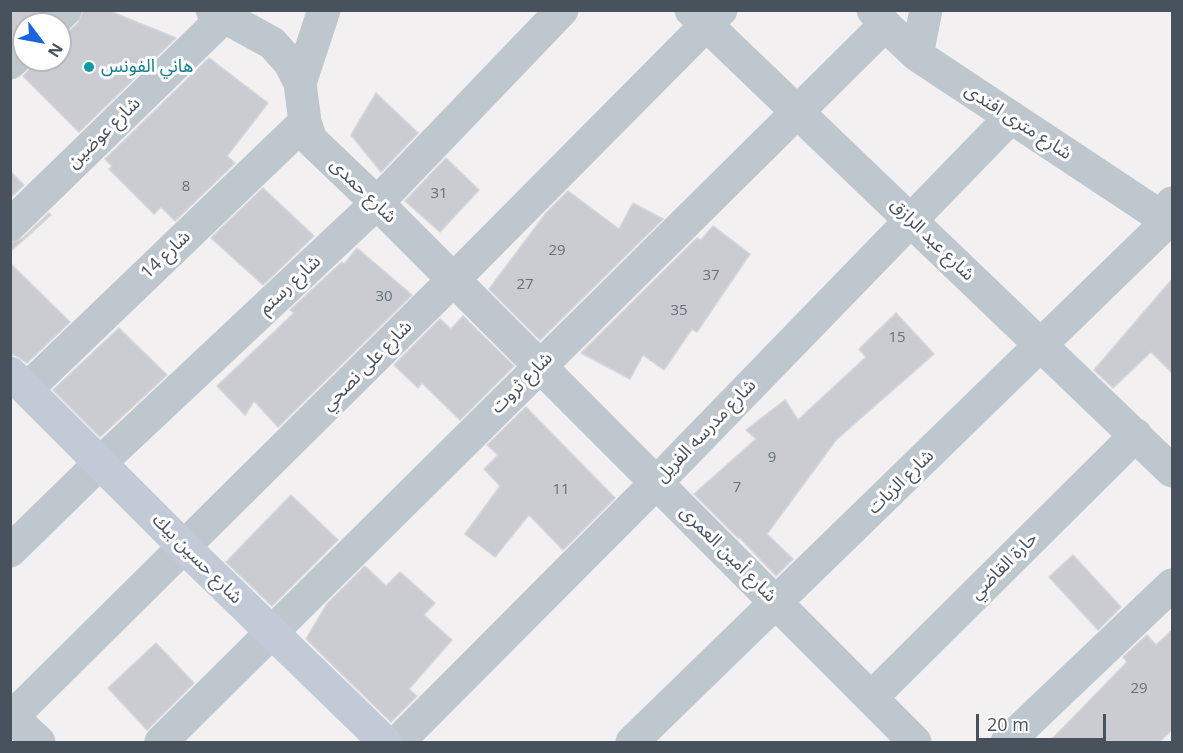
<!DOCTYPE html>
<meta charset="utf-8">
<style>
body{margin:0}
#map{position:relative;width:1183px;height:753px;overflow:hidden;background:#f2f0f0;font-family:"Open Sans",sans-serif}
canvas{display:block}
.frame{position:absolute;inset:0;border:12px solid #48525d;pointer-events:none}
.north{position:absolute;left:12px;top:12px;width:60px;height:60px;box-sizing:border-box;background:#fff;border:2px solid #b6babe;border-radius:50%;rotate:122deg;font-size:16px;font-weight:700;line-height:24px;text-align:center;color:#48525d}
.north::after{content:'';display:block;margin:auto;width:21px;height:27px;background:#1b64e1;clip-path:polygon(50% 0,100% 100%,50% 72%,0 100%)}
.scale{position:absolute;left:976px;top:714px;width:130px;height:27px;box-sizing:border-box;border:3px solid #48525d;border-top:0;padding-left:8px;font-size:18px;line-height:21px;white-space:nowrap;color:#48525d;-webkit-text-stroke:4px #fff;paint-order:stroke}
</style>
<div id="map">
<canvas width="1183" height="753"></canvas>
<div class="frame"></div>
<div class="north">N</div>
<div class="scale">20 m</div>
</div>
<script>
const ctx = document.querySelector('canvas').getContext('2d');
ctx.lineJoin = 'round';
function paint(path, color) { ctx.fillStyle = color; ctx.fill(path, 'evenodd'); }
const shape = rows => new Path2D(rows.map(r => 'M' + r).join(''));
function strokePath(path, color, width, dash) { ctx.strokeStyle = color; ctx.lineWidth = width; ctx.lineCap = dash ? 'butt' : 'round'; ctx.setLineDash(dash || []); ctx.stroke(path); }
function write(font, color, halo, rows, align = 'center') {
  ctx.font = font + ' "Open Sans","Noto Sans Arabic",sans-serif'; ctx.lineWidth = 6; ctx.setLineDash([]); ctx.textBaseline = 'middle'; ctx.strokeStyle = halo; ctx.fillStyle = color; for (const [text, x, y, turn = 0] of rows) {
    ctx.save(); ctx.translate(x, y); ctx.rotate((+turn || 0) * Math.PI / 180); ctx.textAlign = isNaN(turn) ? turn : align; if (halo) ctx.strokeText(text, 0, 0); ctx.fillText(text, 0, 0); ctx.restore();
  }
}
const building = shape([
 [10,10,38,10,33,19,33,24,24,24,24,32,19,32,10,37,10,10],
 [83,10,107,10,176,38,79,132,23,76,39,60,60,60,60,40,78,23,83,10],
 [209,58,268,103,227,156,235,163,175,221,161,207,154,214,109,169,112,166,105,159,209,58],
 [376,93,418,133,381,172,351,135,376,93],
 [446,158,479,190,440,232,405,201,446,158],
 [10,171,24,185,10,198,10,171],
 [263,188,314,236,263,285,211,238,263,188],
 [568,191,619,229,633,203,663,219,540,340,489,289,546,213,568,191],
 [49,213,51,215,10,252,10,243,23,238,49,213],
 [713,226,750,254,697,332,692,329,664,370,643,355,630,379,581,353,697,238,701,240,713,226],
 [357,248,412,295,278,427,254,401,245,415,217,386,294,313,290,310,342,262,344,264,357,248],
 [10,263,70,322,27,363,15,355,10,355,10,263],
 [1173,278,1173,374,1151,352,1113,388,1094,370,1173,278],
 [896,313,934,354,836,440,767,534,793,559,776,576,739,537,738,538,694,494,756,439,746,430,785,400,798,420,866,357,859,349,896,313],
 [463,316,514,366,460,420,422,383,418,388,394,365,440,319,451,329,463,316],
 [119,328,167,375,100,437,53,390,119,328],
 [526,407,615,498,563,550,529,515,495,557,465,534,500,486,484,469,498,455,487,445,526,407],
 [291,495,338,540,272,606,226,562,291,495],
 [1073,555,1121,607,1098,630,1049,577,1073,555],
 [365,566,386,586,400,572,435,603,424,615,452,640,409,689,417,696,391,722,306,639,327,604,365,566],
 [1173,629,1173,729,1159,742,1049,742,1127,662,1123,657,1147,635,1156,645,1173,629],
 [156,643,194,683,147,730,108,688,156,643]
]);
paint(building, '#caccd2');
strokePath(building, '#d4d6db', 1.5);
strokePath(shape([
 [212,10,272,43,290,63,300,83,305,122,311,140,377,203,915,742],
 [691,10,1172,471],
 [873,10,885,25,917,55,1172,224],
 [51,24,65,10],
 [917,55,926,10],
 [10,63,24,50],
 [300,83,324,10],
 [10,225,224,17],
 [27,389,305,122],
 [10,551,100,463,377,203,562,10],
 [871,698,1136,435],
 [10,715,39,742],
 [10,719,453,280,721,10],
 [161,742,885,25],
 [398,742,656,483,1011,117],
 [632,742,1168,221,1172,203],
 [1007,742,1172,585]
]), '#bec6ce', 33);
strokePath(shape([
 [10,373,184,547,385,742]
]), '#c1cad6', 33);
for (const [x, y, r, color] of [
 [89,67,6,"#0f9aa8"]
]) { const dot = new Path2D(); dot.arc(x, y, r, 0, 2 * Math.PI); ctx.fillStyle = color; ctx.fill(dot); strokePath(dot, '#fff', 2); }
write('15px', '#68707a', null, [
 ["8",186,187],
 ["31",439,194],
 ["29",557,251],
 ["37",711,276],
 ["27",525,285],
 ["30",384,297],
 ["35",679,311],
 ["15",897,338],
 ["9",772,458],
 ["7",737,488],
 ["11",561,490],
 ["29",1139,689]
]);
write('18px', '#0d838f', '#fff', [
 ["هاني الفونس",101,67]
], 'left');
write('18px', '#48525d', '#fff', [
 ["شارع مترى افندى",1018,122,33],
 ["شارع عوضين",104,133,-44],
 ["شارع حمدى",363,191,44],
 ["شارع عبد الرازق",932,240,44],
 ["شارع 14",166,255,-44],
 ["شارع رستم",290,285,-43],
 ["شارع على نصحي",367,366,-45],
 ["شارع ثروت",522,383,-45],
 ["شارع مدرسه الفريل",706,431,-46],
 ["شارع الزيات",901,482,-44],
 ["شارع أمين العمرى",728,554,45],
 ["شارع حسين بيك",197,559,45],
 ["حارة القاضي",1004,566,-45]
]);
</script>
